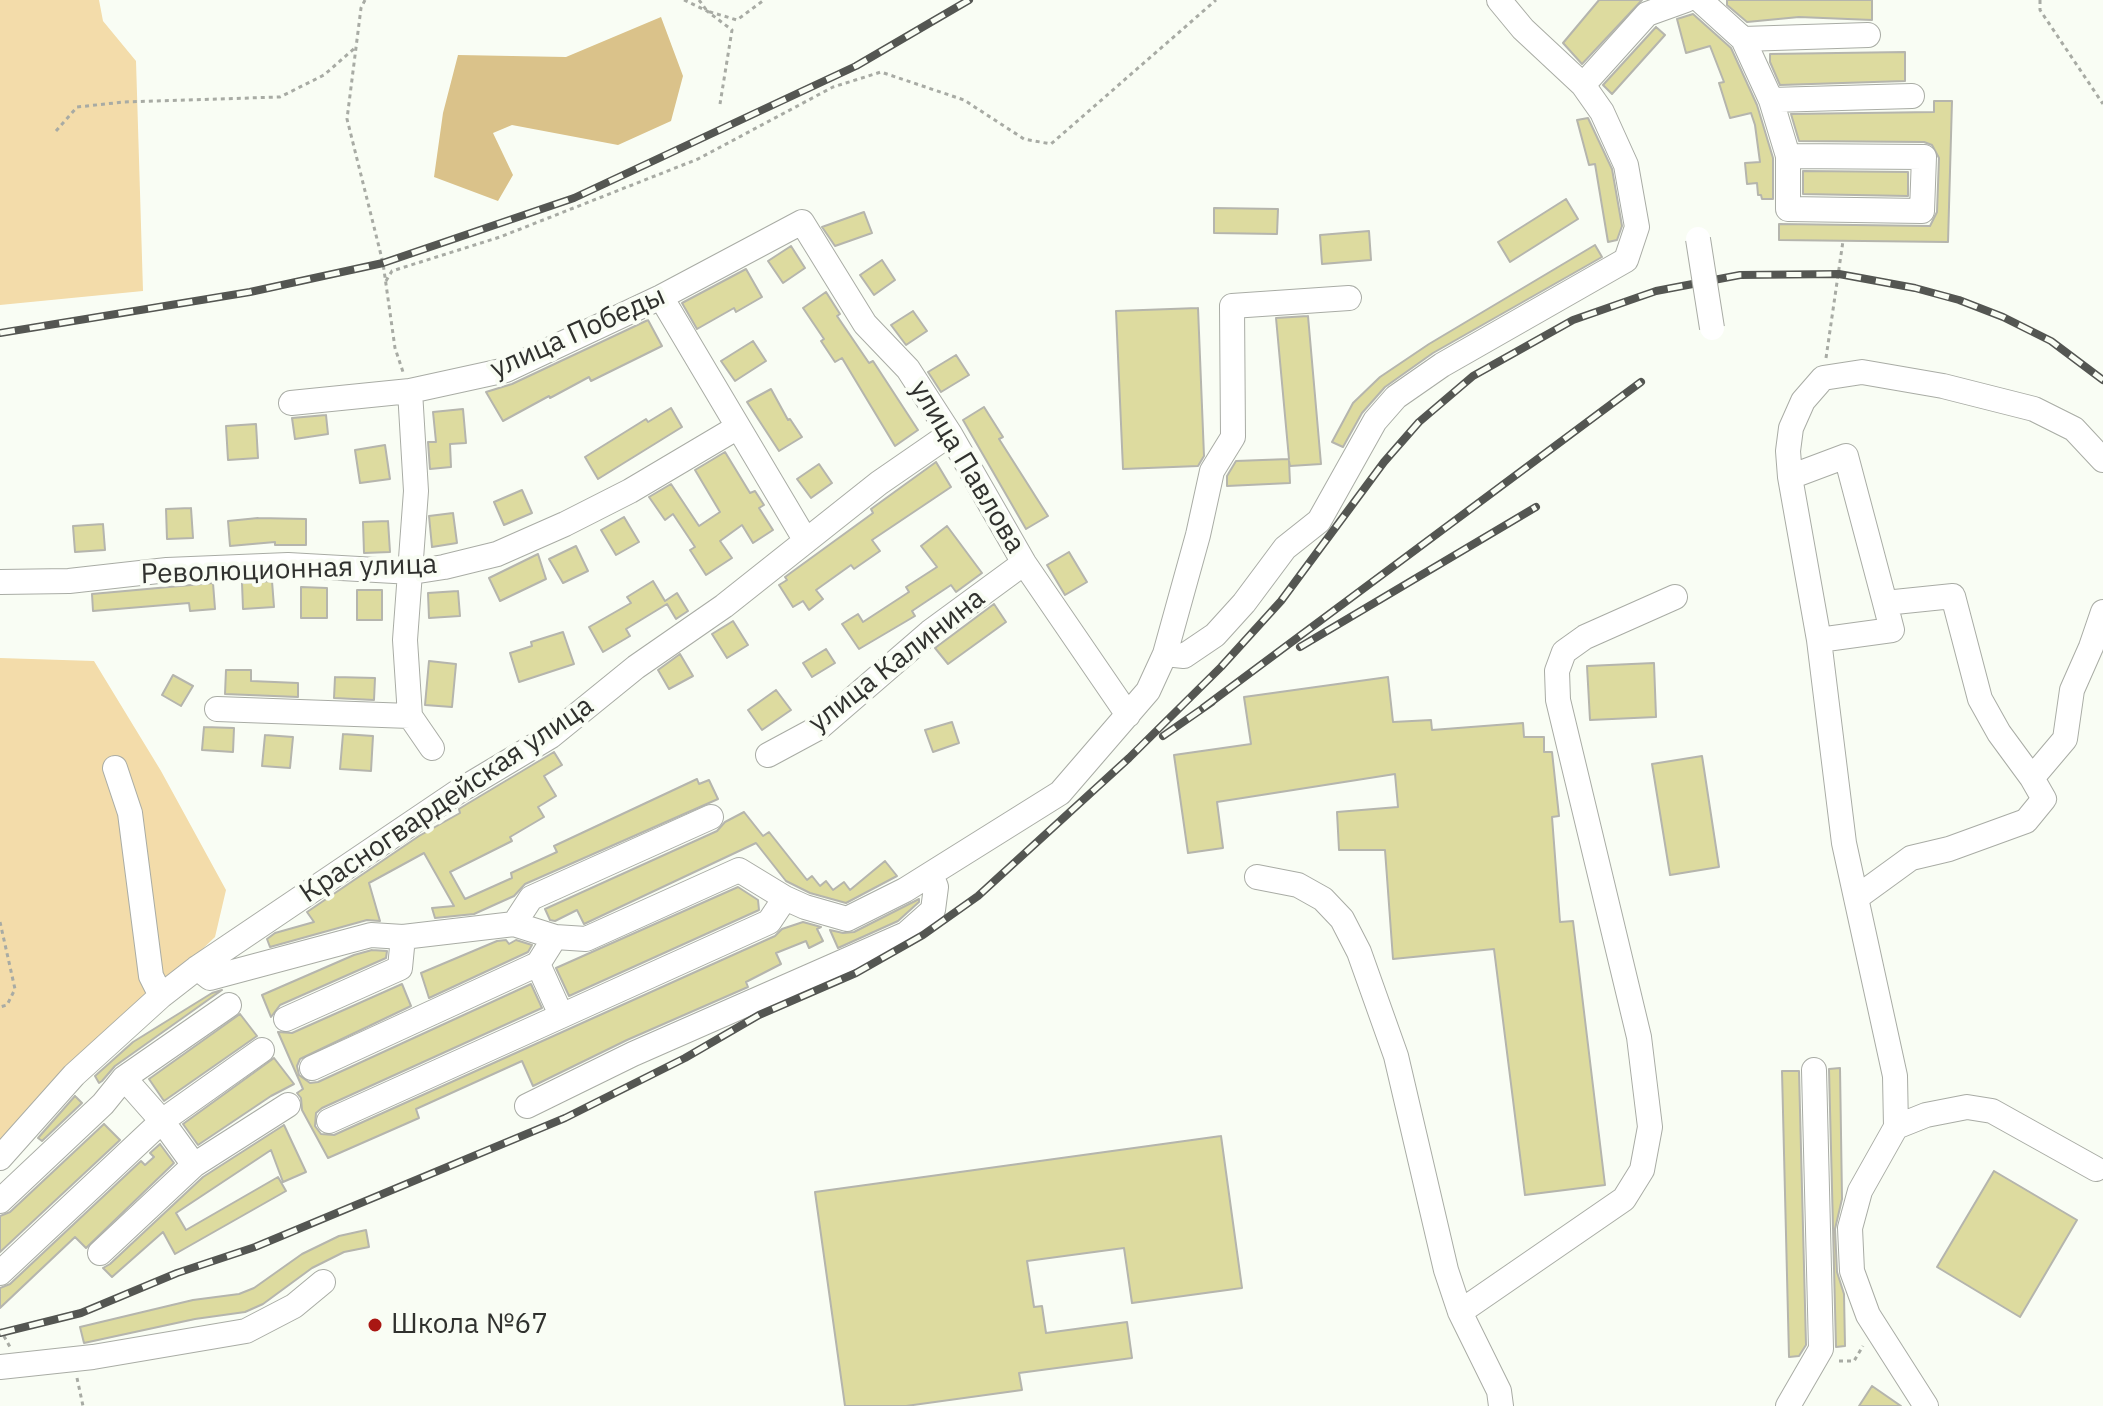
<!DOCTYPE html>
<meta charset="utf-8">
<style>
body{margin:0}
canvas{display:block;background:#f9fdf4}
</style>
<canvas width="2103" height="1406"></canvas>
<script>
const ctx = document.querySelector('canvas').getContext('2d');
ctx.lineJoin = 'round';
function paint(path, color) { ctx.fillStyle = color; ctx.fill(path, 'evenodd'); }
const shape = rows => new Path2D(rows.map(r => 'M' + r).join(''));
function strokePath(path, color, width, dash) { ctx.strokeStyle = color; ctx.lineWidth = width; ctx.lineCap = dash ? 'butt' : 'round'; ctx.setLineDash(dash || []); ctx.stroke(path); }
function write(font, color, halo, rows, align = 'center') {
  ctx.font = font + ' "IBM Plex Sans",sans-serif'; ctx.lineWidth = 8; ctx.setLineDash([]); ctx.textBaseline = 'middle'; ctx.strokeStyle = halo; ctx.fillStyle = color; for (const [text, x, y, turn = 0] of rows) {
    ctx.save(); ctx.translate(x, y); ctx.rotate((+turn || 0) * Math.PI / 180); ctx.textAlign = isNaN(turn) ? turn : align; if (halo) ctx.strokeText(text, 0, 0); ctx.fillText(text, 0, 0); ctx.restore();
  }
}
paint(shape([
 [0,0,99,0,103,21,136,61,143,291,0,305],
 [0,658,94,661,161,771,226,890,215,937,0,1144]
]), '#f3dcaa');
paint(shape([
 [661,17,683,76,671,121,618,145,512,125,493,133,513,175,498,201,434,177,443,113,458,55,566,57]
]), '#dac28a');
const building = shape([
 [1599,0,1642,0,1582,64,1563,43,1599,0],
 [1727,0,1872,0,1872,20,1799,17,1747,22,1727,5,1727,0],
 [1693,14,1731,48,1757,105,1773,158,1773,199,1762,199,1761,195,1758,195,1757,183,1747,184,1745,163,1760,162,1755,125,1751,113,1730,118,1719,83,1724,82,1710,46,1686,53,1677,19,1693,14],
 [1656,27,1665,35,1612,94,1603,85,1656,27],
 [1905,52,1905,81,1780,85,1770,62,1770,54,1905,52],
 [1934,101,1952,101,1948,242,1779,240,1779,224,1930,226,1937,212,1939,158,1932,145,1924,142,1799,141,1791,114,1934,112,1934,101],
 [1588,118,1612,169,1622,226,1617,240,1608,242,1595,164,1589,165,1577,120,1588,118],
 [1803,171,1908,172,1908,196,1803,194,1803,171],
 [1566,199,1578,219,1510,262,1498,242,1566,199],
 [1214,208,1278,209,1277,234,1214,233,1214,208],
 [864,212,872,233,835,246,822,227,864,212],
 [1369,231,1371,260,1322,264,1320,235,1369,231],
 [1595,245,1602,257,1433,353,1385,387,1362,413,1343,447,1332,442,1353,403,1380,377,1429,344,1595,245],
 [791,246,805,268,783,283,768,261,791,246],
 [882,260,895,280,874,295,860,275,882,260],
 [746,269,762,297,736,312,734,308,697,329,682,303,746,269],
 [826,292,840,314,837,316,869,363,873,361,918,430,895,446,842,358,835,362,821,341,824,339,803,308,826,292],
 [1198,308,1204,456,1198,466,1123,469,1116,311,1198,308],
 [913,311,927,331,906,345,891,325,913,311],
 [1308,316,1321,464,1290,466,1289,461,1290,483,1227,486,1227,476,1236,461,1289,459,1276,318,1308,316],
 [648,320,662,346,591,381,589,377,550,398,549,396,503,421,486,392,512,384,648,320],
 [753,341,766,361,735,381,721,361,753,341],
 [956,355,969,375,941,392,928,372,956,355],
 [771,389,788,420,790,419,802,437,779,451,747,402,771,389],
 [984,407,1003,437,999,439,1048,516,1026,529,963,420,984,407],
 [671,408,682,427,598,479,585,457,646,419,648,422,671,408],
 [463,409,466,443,450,444,451,467,430,469,428,442,436,442,433,412,463,409],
 [326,415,328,434,295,439,292,418,326,415],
 [256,424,258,458,228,460,226,426,256,424],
 [385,445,390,479,360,483,355,450,385,445],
 [725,452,750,493,755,491,764,505,759,508,773,530,753,543,742,525,720,541,732,558,706,575,690,550,695,547,673,514,665,520,649,497,671,484,699,526,720,512,695,470,725,452],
 [936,462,951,487,872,540,880,551,854,569,851,565,816,590,823,599,809,610,803,601,793,607,779,585,787,580,785,577,873,513,871,509,936,462],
 [819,464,832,483,811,498,797,479,819,464],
 [522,490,532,513,504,525,494,502,522,490],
 [191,508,193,538,167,539,166,509,191,508],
 [453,513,457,543,432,547,429,516,453,513],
 [624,517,639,542,616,555,601,530,624,517],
 [258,518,306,519,306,545,275,545,275,542,230,546,228,521,258,518],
 [388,521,390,552,364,553,363,522,388,521],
 [103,524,105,550,75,552,73,526,103,524],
 [947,526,982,573,956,592,951,585,912,611,915,616,859,649,842,624,858,614,863,622,909,592,906,587,937,567,921,546,947,526],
 [576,546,588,571,563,583,549,559,576,546],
 [1069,552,1087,582,1065,595,1047,565,1069,552],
 [538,554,546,579,500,601,489,578,538,554],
 [272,581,274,607,243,609,242,583,272,581],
 [653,581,665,601,677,593,688,611,676,619,667,604,626,629,630,636,603,652,589,627,631,603,627,597,653,581],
 [213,583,215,609,190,611,189,603,93,611,92,594,213,583],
 [301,587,327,588,327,618,301,618,301,587],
 [357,590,382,590,382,620,357,620,357,590],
 [458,591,460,616,429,618,428,593,458,591],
 [994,604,1006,622,948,664,935,648,994,604],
 [733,621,748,645,727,658,712,634,733,621],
 [563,632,574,664,519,682,510,653,532,646,531,642,563,632],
 [826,649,835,663,812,677,803,663,826,649],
 [680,654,693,676,669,689,658,670,680,654],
 [429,661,456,664,452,707,425,705,429,661],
 [1654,663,1656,717,1590,720,1587,666,1654,663],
 [226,670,251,670,251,681,298,683,298,697,225,694,226,670],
 [173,675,193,686,181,706,162,695,173,675],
 [335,677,375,678,374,700,334,698,335,677],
 [1388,677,1393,722,1431,720,1432,730,1523,723,1524,737,1544,737,1544,752,1552,752,1559,816,1552,817,1560,922,1573,921,1605,1185,1525,1195,1494,949,1393,959,1385,850,1339,850,1337,812,1398,807,1395,774,1217,802,1223,848,1188,853,1174,755,1251,744,1244,697,1388,677],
 [776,690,791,710,762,730,748,710,776,690],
 [952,722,959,743,933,752,925,730,952,722],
 [204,727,234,728,233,752,202,750,204,727],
 [343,734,373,736,371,771,340,769,343,734],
 [265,735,293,737,290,768,262,766,265,735],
 [554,752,562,765,544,776,556,796,538,807,544,817,510,837,512,841,450,872,465,899,512,878,511,873,557,852,554,846,697,779,699,784,709,780,718,799,525,884,514,896,474,914,435,918,432,908,454,906,424,853,369,883,380,921,367,920,270,947,267,939,275,933,314,922,307,912,419,836,460,813,459,809,467,804,554,752],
 [1702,756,1719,867,1670,875,1652,764,1702,756],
 [744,812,763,836,769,832,807,880,812,876,820,886,826,881,833,890,844,882,850,890,885,861,897,876,846,903,810,893,786,881,756,843,584,924,577,910,555,921,550,920,545,909,717,831,725,822,744,812],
 [738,887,758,900,759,910,569,996,556,968,738,887],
 [919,899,919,902,898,921,838,948,830,930,843,933,854,932,919,899],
 [803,922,821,927,817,929,823,941,809,948,806,941,776,953,781,964,746,982,748,987,627,1040,533,1086,522,1061,416,1109,419,1118,328,1158,302,1110,301,1098,297,1093,303,1089,278,1032,292,1033,402,984,411,1006,300,1059,297,1066,299,1075,310,1083,318,1082,531,984,542,1008,322,1108,316,1113,315,1126,321,1134,334,1135,775,936,782,929,803,922],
 [506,940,509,944,516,940,532,945,528,952,429,998,421,973,497,941,506,940],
 [372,950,387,951,386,958,280,1005,271,1017,262,995,354,955,372,950],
 [222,990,115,1066,102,1081,99,1083,95,1076,133,1042,212,993,222,990],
 [240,1014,257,1036,164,1101,149,1079,240,1014],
 [274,1058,294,1084,271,1096,198,1145,183,1124,274,1058],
 [1840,1068,1842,1199,1835,1229,1837,1272,1844,1294,1845,1346,1836,1347,1829,1069,1840,1068],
 [1782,1071,1799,1071,1806,1345,1799,1356,1789,1357,1782,1071],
 [75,1096,82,1103,42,1141,38,1138,75,1096],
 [104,1124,120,1140,0,1252,0,1216,10,1212,104,1124],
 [284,1125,306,1172,283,1182,271,1150,176,1213,186,1230,278,1177,286,1191,175,1254,163,1232,112,1277,103,1268,110,1264,203,1177,284,1125],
 [1221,1136,1242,1288,1132,1303,1124,1248,1027,1261,1034,1307,1042,1306,1046,1333,1127,1322,1132,1358,1019,1373,1022,1390,906,1406,845,1406,815,1192,1221,1136],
 [160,1144,174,1163,86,1248,75,1237,0,1308,0,1288,10,1284,141,1161,145,1165,154,1157,150,1153,160,1144],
 [1994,1171,2077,1220,2020,1317,1937,1267,1994,1171],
 [366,1230,369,1247,344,1252,312,1268,263,1304,245,1312,195,1319,84,1343,80,1327,193,1300,239,1294,254,1288,302,1254,339,1236,366,1230],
 [1872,1386,1901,1406,1859,1406,1872,1386]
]);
paint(building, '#dddb9f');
strokePath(building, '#b5b5ad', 2);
const minor = shape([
 [1700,0,1743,39,1771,100,1788,156,1788,209,1922,211,1924,157,1788,156],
 [1743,39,1868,35],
 [1583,85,1647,14,1686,0],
 [1771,100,1912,96],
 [661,297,806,541],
 [410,391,416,491,405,640,410,716,432,748],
 [291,403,410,391,506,370,661,297,802,222,865,324,908,369,950,434,1024,563,1128,715],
 [1790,477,1846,456,1885,603],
 [0,582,69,581,167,570,288,565,412,572,444,567,497,554,565,524,630,491,738,427],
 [1819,640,1892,630,1885,603,1953,596,1980,699,1999,733,2032,778],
 [1165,654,1198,535,1212,471,1233,437,1232,306,1349,298],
 [217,709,410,716],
 [768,755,820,727,930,632,1024,563],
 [115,768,130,813,151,976,161,996],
 [1257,877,1298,885,1323,899,1342,919,1359,952,1396,1056,1446,1270,1460,1312,1499,1391,1501,1406],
 [1856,898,1911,858,1949,849,2026,821,2044,799,2032,778,2065,739,2072,690,2091,647,2103,612],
 [514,924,531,898,711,817],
 [538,964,561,1015],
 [197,968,210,978,371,935,403,937,514,924,555,937,586,939,739,870,785,898,805,907,847,919,905,890,1060,793,1148,691,1165,654,1184,656,1215,635,1244,603,1285,548,1319,521,1375,421,1396,397,1442,365,1626,260,1637,227,1626,165,1602,112,1583,85,1523,29,1499,0],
 [286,1019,400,968,403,937],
 [312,1068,538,964,555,937],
 [124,1078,162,1121,194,1165],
 [527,1106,633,1054,906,934,933,910,936,887,931,874],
 [329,1121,769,922,785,898],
 [1896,1127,1926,1115,1967,1107,1992,1111,2096,1169],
 [0,1158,74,1075,161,996,197,968,459,791,551,736,636,667,724,606,879,483,950,434],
 [0,1201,103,1104,124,1078,229,1005],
 [100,1253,194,1165,288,1105],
 [0,1273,162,1121,262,1050],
 [1460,1312,1624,1199,1642,1170,1650,1127,1639,1037,1558,700,1557,671,1564,652,1585,637,1675,597],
 [0,1367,93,1357,246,1331,294,1306,323,1282],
 [1788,1406,1821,1349,1814,1070],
 [1926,1406,1868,1315,1852,1271,1850,1228,1860,1191,1896,1127,1895,1076,1844,843,1819,640,1790,477,1788,451,1791,428,1803,401,1823,378,1862,372,1943,386,2034,409,2074,429,2103,460]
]);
strokePath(minor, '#a9aca5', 26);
strokePath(shape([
 [365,0,361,8,347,119,383,263,395,348,403,372],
 [684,0,707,11,732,30,720,104],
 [699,0,707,11,737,20,764,0],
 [2040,0,2040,10,2103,104],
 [56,131,77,107,124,102,280,97,324,75,356,47],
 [386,281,392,271,500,237,698,159,833,87,881,72,964,100,1024,139,1051,144,1216,0],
 [1826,358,1843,241],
 [0,922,15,989,7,1005,0,1007],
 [0,1329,10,1347],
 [1839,1361,1854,1361,1863,1346],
 [77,1378,83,1406]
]), '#a8aba4', 3, [4, 4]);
strokePath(minor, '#fff', 24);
const rail = shape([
 [0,333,250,292,383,263,574,198,856,66,969,0],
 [1300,647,1536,507],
 [1203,708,1641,382],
 [1163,736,1212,702],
 [0,1333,81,1313,177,1273,255,1247,565,1118,685,1058,759,1015,856,973,923,935,978,896,1129,758,1221,667,1281,601,1384,462,1419,422,1473,376,1573,320,1656,291,1740,275,1839,274,1915,288,1959,300,2003,317,2051,341,2103,380]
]);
strokePath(rail, '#545652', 8);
strokePath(rail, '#f9fdf4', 5, [15]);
const minorBridge = shape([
 [1698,239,1712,328]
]);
strokePath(minorBridge, '#a9aca5', 26, []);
strokePath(minorBridge, '#fff', 24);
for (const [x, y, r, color] of [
 [375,1325,8,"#a91713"]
]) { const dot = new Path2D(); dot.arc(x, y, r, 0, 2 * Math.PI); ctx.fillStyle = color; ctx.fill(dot); strokePath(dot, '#f9fdf4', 3); }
write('28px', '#30312e', '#f9fdf4', [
 ["улица Победы",578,333,-24],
 ["улица Павлова",967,467,59],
 ["Революционная улица",289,570,-2],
 ["улица Калинина",897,661,-38],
 ["Красногвардейская улица",447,800,-34]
]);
write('28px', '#30312e', '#f9fdf4', [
 ["Школа №67",391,1325]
], 'left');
</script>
